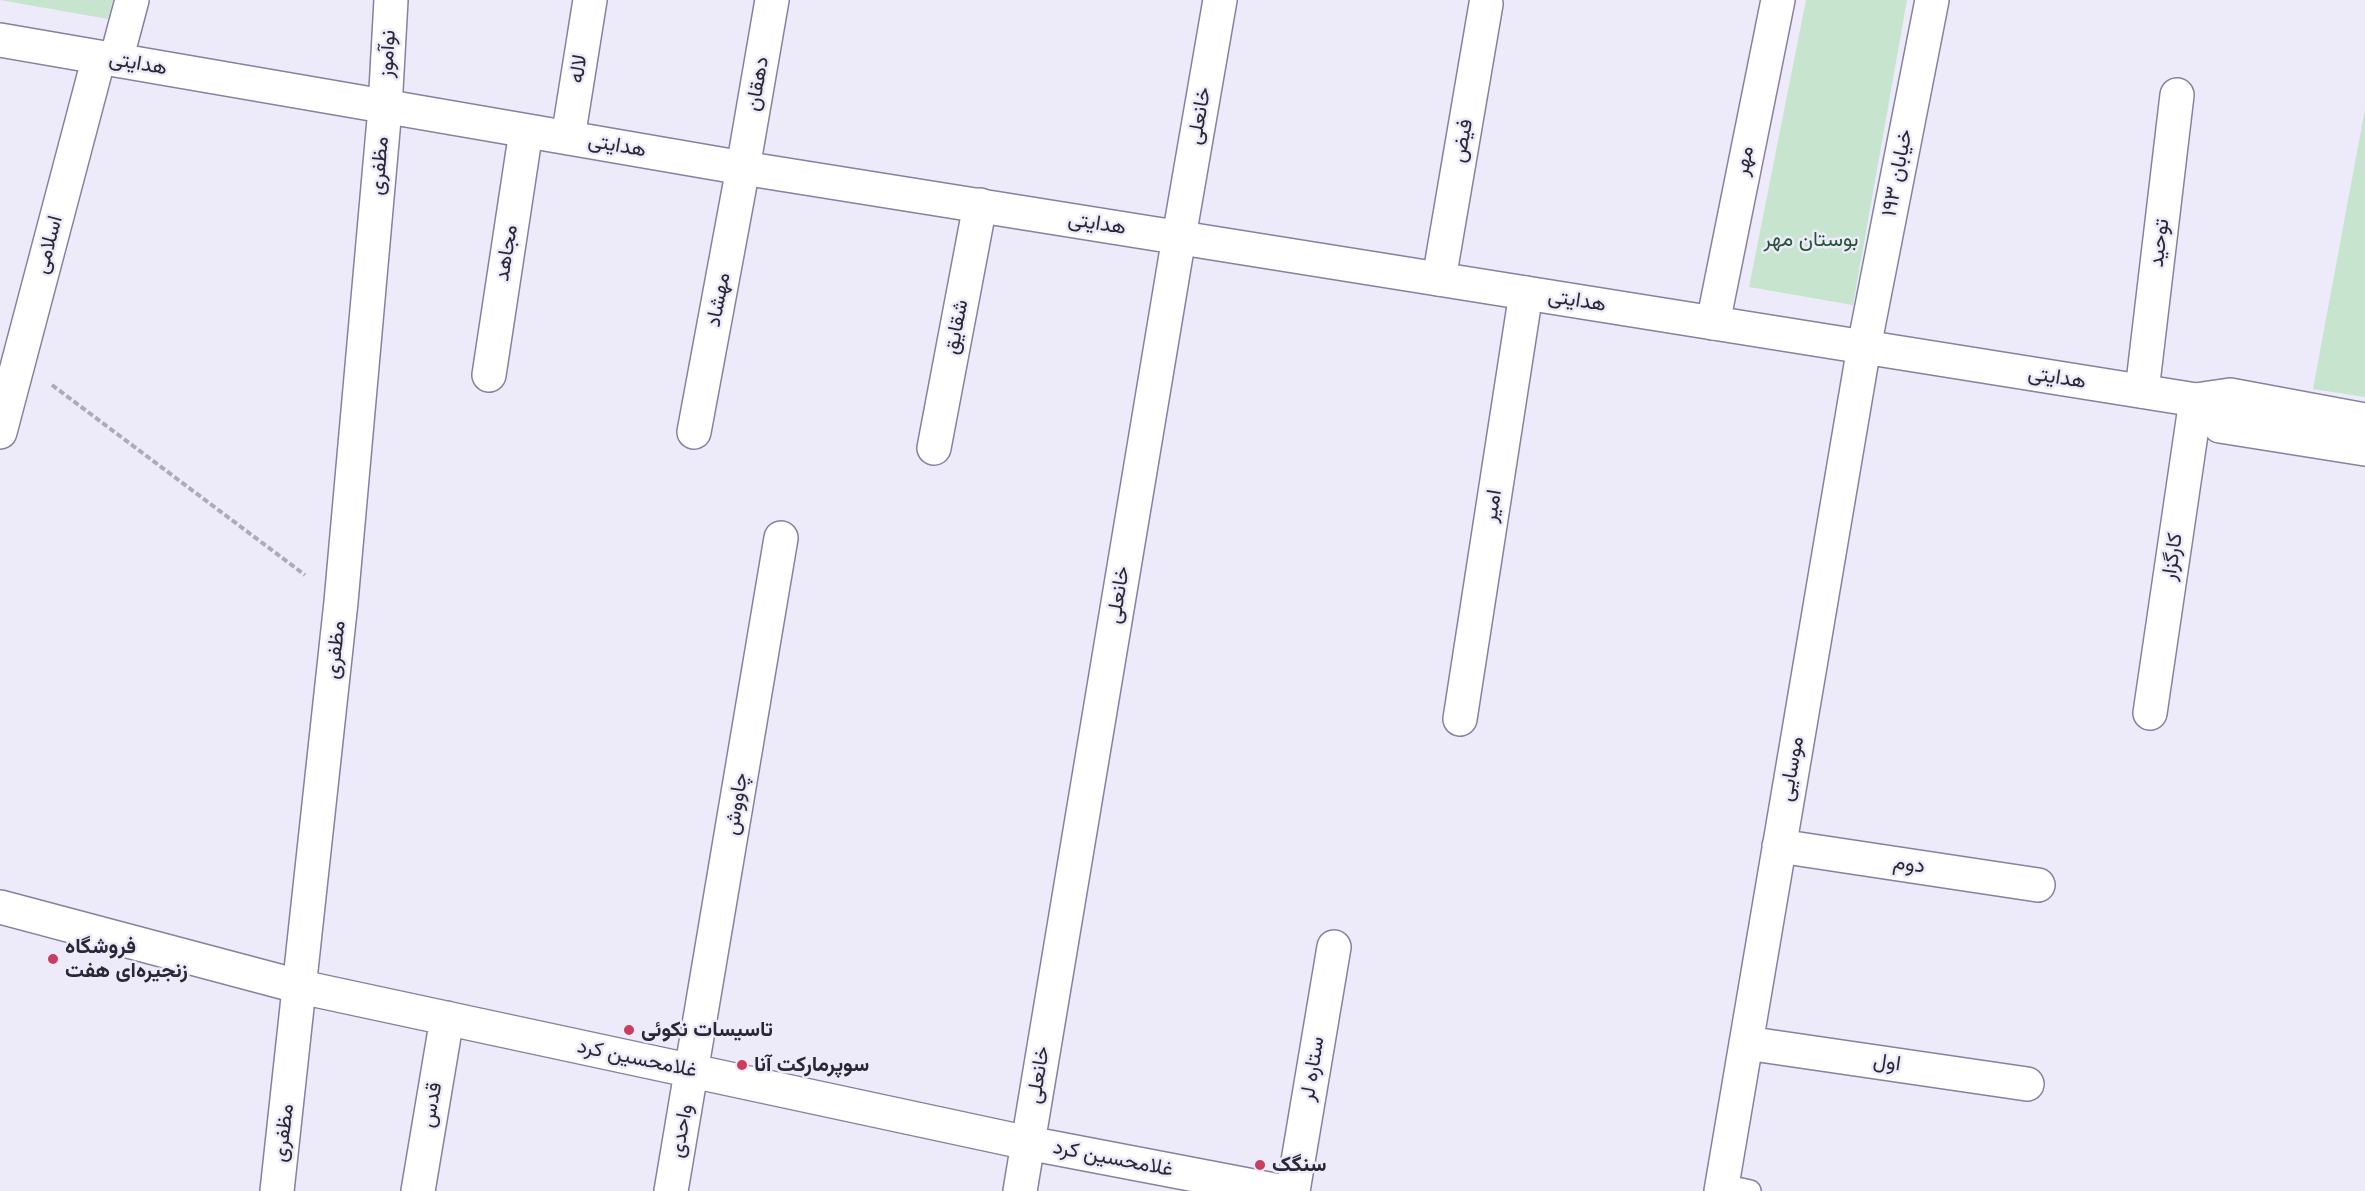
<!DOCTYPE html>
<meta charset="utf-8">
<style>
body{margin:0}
canvas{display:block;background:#edebf9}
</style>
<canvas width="2365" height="1191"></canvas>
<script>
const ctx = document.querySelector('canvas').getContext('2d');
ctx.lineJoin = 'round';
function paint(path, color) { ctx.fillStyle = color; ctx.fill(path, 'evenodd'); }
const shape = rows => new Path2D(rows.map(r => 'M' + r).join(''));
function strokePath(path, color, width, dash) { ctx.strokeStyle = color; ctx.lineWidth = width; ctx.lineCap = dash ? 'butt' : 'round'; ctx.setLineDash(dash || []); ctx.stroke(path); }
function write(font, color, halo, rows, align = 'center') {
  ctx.font = font + ' "Varela Round",Vazirmatn,sans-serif'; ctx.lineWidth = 5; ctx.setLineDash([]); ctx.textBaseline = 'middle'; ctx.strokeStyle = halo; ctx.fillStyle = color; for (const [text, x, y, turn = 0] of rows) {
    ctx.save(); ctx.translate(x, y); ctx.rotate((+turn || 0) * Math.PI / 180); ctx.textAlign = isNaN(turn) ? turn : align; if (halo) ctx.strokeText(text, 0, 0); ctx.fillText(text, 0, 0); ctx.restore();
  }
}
paint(shape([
 [0,0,113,0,108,19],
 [1806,0,1907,0,1853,305,1749,287],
 [2365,109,2365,397,2313,389]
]), '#c6e4ce');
const service = shape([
 [1722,1185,1750,1191]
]);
const minor = shape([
 [0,40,743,168,694,432],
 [116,60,132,0],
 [568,138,590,0],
 [1439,279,1486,4],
 [1713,323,1778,0],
 [489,375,526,131],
 [2142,391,2177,95],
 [0,432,99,57],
 [934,448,980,205],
 [2150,713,2196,400],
 [1460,719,1526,293],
 [1779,846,2038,885],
 [0,907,301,987,1028,1143,1279,1191],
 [1746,1043,2027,1084],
 [277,1191,341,602,385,108,391,0],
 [418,1191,447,1018],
 [671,1191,781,538],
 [1020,1191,1179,237],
 [1293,1191,1334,947],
 [1721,1191,1864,347,1932,0]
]);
const secondary = shape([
 [772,0,743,168,2196,400,2230,395,2365,420],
 [1179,237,1220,0],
 [2196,400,2220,426,2365,449]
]);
strokePath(service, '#8780a1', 24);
strokePath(minor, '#8780a1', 36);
strokePath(secondary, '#8780a1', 36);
strokePath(shape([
 [52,385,305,575]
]), '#adabb9', 4, [6, 3]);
strokePath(service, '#fff', 21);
strokePath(minor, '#fff', 33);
strokePath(secondary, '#fff', 33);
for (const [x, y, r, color] of [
 [53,959,6,"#cb3c5f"],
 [629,1030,6,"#cb3c5f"],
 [742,1065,6,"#cb3c5f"],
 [1260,1165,6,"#cb3c5f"]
]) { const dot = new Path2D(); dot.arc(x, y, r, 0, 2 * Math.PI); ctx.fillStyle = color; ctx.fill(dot); strokePath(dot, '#edebf9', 2); }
write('21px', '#2a2735', '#edebf9', [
 ["نوآموز",388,54,-87],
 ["هدایتی",138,64,10],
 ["لاله",579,69,-81],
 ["دهقان",758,84,-80],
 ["خانعلی",1200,116,-80],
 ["فیض",1463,141,-80],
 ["هدایتی",617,146,10],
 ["مهر",1745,161,-79],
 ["مظفری",380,166,-85],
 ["خیابان ۱۹۳",1898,173,-79],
 ["هدایتی",1097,224,9],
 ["توحید",2160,243,-83],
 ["اسلامی",49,245,-75],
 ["مجاهد",507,253,-81],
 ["مهشاد",719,300,-79],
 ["هدایتی",1577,301,9],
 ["شقایق",957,327,-79],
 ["هدایتی",2057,378,9],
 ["امیر",1493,506,-81],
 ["کارگزار",2173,557,-82],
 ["خانعلی",1119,595,-81],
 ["مظفری",336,650,-84],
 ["موسایی",1792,769,-80],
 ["چاووش",737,804,-81],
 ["دوم",1909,865,9],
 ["غلامحسین کرد",637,1059,12],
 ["اول",1887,1063,8],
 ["ستاره لر",1313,1069,-81],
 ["خانعلی",1039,1075,-81],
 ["قدس",432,1105,-80],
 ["واحدی",682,1131,-80],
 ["مظفری",284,1133,-83],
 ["غلامحسین کرد",1113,1159,11]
]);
write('21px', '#235435', '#edebf9', [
 ["بوستان مهر",1811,240]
]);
write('bold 21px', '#2a2735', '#edebf9', [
 ["فروشگاه",65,947],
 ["زنجیره‌ای هفت",65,971],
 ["تاسیسات نکوئی",641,1030],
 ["سوپرمارکت آنا",754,1065],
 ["سنگک",1272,1165]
], 'left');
</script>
